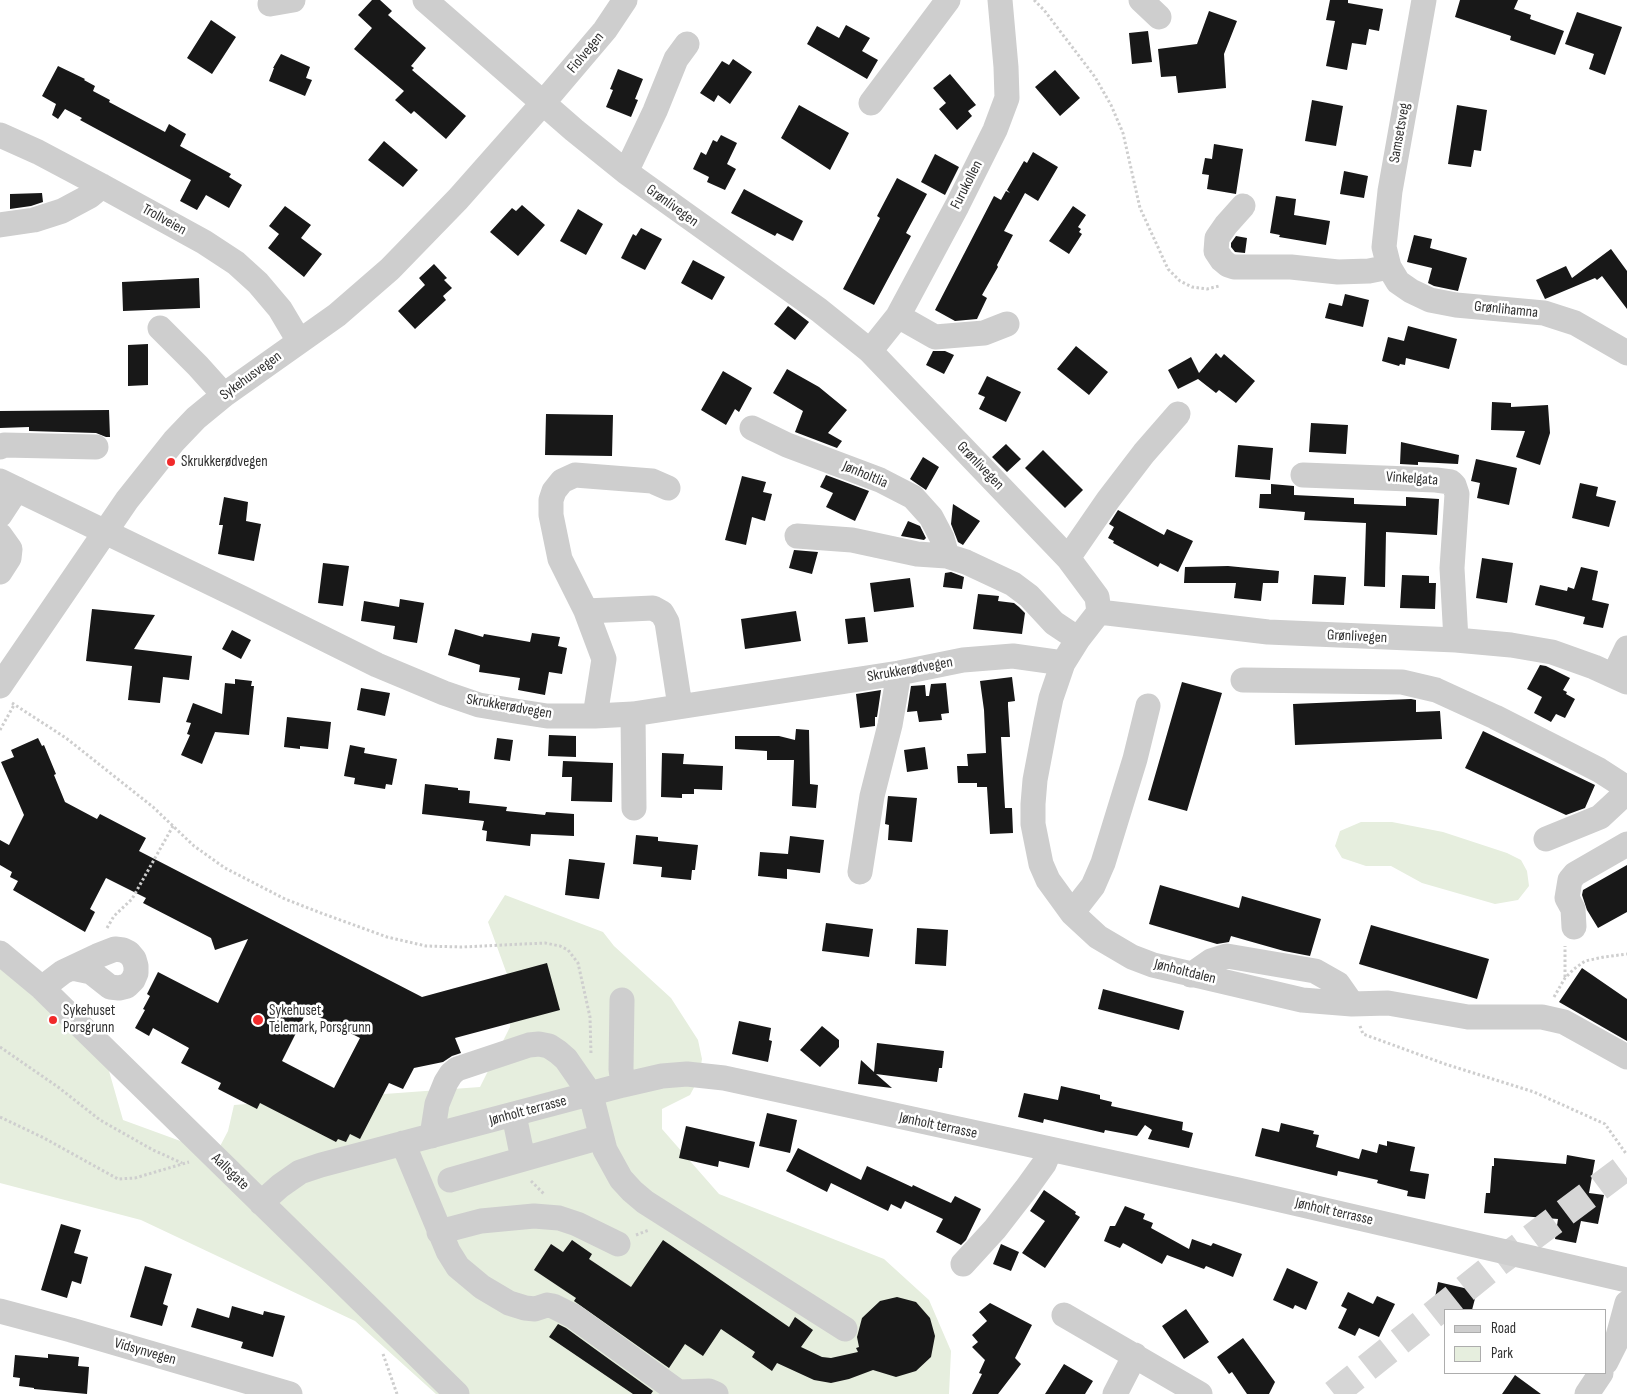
<!DOCTYPE html>
<meta charset="utf-8">
<style>
body{margin:0}
#map{position:relative;width:1627px;height:1394px;overflow:hidden;background:#fff;font-family:"Sofia Sans Condensed",sans-serif}
canvas{display:block}
.legend{position:absolute;left:1444px;top:1309px;width:162px;height:65px;box-sizing:border-box;background:#fff;border:1px solid #adadad;margin:0;padding:6px 9px;list-style:none;font-size:15px;color:#313131}
.legend li{display:flex;align-items:center;gap:10px;height:25px}
.legend b{width:25px;border:1px solid #adadad}
</style>
<div id="map">
<canvas width="1627" height="1394"></canvas>
<ul class="legend">
<li><b style="height:6px;background:#cecece"></b>Road</li>
<li><b style="height:14px;background:#e6eede"></b>Park</li>
</ul>
</div>
<script>
const ctx = document.querySelector('canvas').getContext('2d');
ctx.lineJoin = 'round';
function paint(path, color) { ctx.fillStyle = color; ctx.fill(path, 'evenodd'); }
const shape = rows => new Path2D(rows.map(r => 'M' + r).join(''));
function strokePath(path, color, width, dash) { ctx.strokeStyle = color; ctx.lineWidth = width; ctx.lineCap = dash ? 'butt' : 'round'; ctx.setLineDash(dash || []); ctx.stroke(path); }
function write(font, color, halo, rows, align = 'center') {
  ctx.font = font + ' "Sofia Sans Condensed",sans-serif'; ctx.lineWidth = 5; ctx.setLineDash([]); ctx.textBaseline = 'middle'; ctx.strokeStyle = halo; ctx.fillStyle = color; for (const [text, x, y, turn = 0] of rows) {
    ctx.save(); ctx.translate(x, y); ctx.rotate((+turn || 0) * Math.PI / 180); ctx.textAlign = isNaN(turn) ? turn : align; if (halo) ctx.strokeText(text, 0, 0); ctx.fillText(text, 0, 0); ctx.restore();
  }
}
paint(shape([
 [1361,822,1392,822,1443,832,1507,853,1521,860,1527,871,1529,886,1518,900,1495,904,1422,883,1391,866,1366,866,1342,858,1335,846,1340,831],
 [505,895,603,932,614,946,671,998,698,1040,702,1059,699,1078,690,1095,662,1109,662,1129,719,1194,884,1259,929,1300,951,1351,949,1394,436,1394,355,1321,141,1220,0,1183,0,965,3,969,107,1064,123,1120,216,1154,228,1131,234,1105,480,1087,510,1027,512,988,488,922]
]), '#e6eede');
paint(shape([
 [372,0,380,0,392,11,388,15,426,48,411,66,414,68,412,70,466,116,446,139,414,111,411,114,395,100,404,91,354,49,372,28,358,15],
 [1330,0,1348,0,1348,3,1383,9,1379,31,1369,29,1366,45,1352,43,1347,70,1326,66,1335,21,1326,20],
 [1460,0,1518,0,1514,9,1531,15,1530,19,1564,31,1555,55,1510,40,1511,36,1455,17],
 [1209,11,1237,21,1224,54,1226,88,1178,93,1176,76,1161,77,1158,49,1197,44],
 [1577,12,1622,27,1605,75,1589,69,1594,54,1565,44],
 [211,20,236,37,212,74,187,58],
 [846,25,870,38,862,51,878,60,867,79,807,44,817,26,839,38],
 [1148,31,1152,62,1132,64,1129,33],
 [281,54,310,67,306,78,312,80,305,96,269,81,274,68,273,68],
 [733,59,752,72,730,104,718,95,714,102,700,93,722,61,729,65],
 [58,66,85,79,84,80,95,86,93,91,110,100,109,102,165,132,169,124,186,134,180,146,231,174,229,177,242,185,229,208,206,195,197,210,180,201,191,180,80,120,82,118,65,109,58,119,52,115,56,104,42,96],
 [618,69,643,79,635,99,638,100,631,117,606,107,613,90,610,89],
 [1055,70,1080,98,1060,116,1035,87],
 [950,74,976,105,968,111,972,116,957,130,939,109,946,103,933,88],
 [1312,100,1343,106,1336,146,1305,141],
 [799,105,849,133,830,170,781,138],
 [1457,105,1487,110,1481,151,1474,150,1471,167,1448,164],
 [721,135,737,143,727,164,736,169,725,190,707,182,709,177,693,169,701,152,706,155,713,140,717,142],
 [384,141,418,170,403,187,368,160],
 [1214,144,1243,149,1236,194,1207,189,1209,175,1202,174,1205,158,1212,159],
 [1033,152,1058,167,1038,201,1025,193,1004,231,1013,235,997,265,998,267,982,295,987,298,977,319,955,321,935,310,994,196,1001,200,1006,191,1010,193,1007,190,1024,161,1027,163],
 [935,154,959,167,945,195,921,182],
 [1344,171,1368,176,1364,198,1340,194],
 [897,178,927,194,906,233,911,236,874,305,843,289,880,218,877,216],
 [744,189,803,221,793,241,777,233,775,236,731,213],
 [42,193,43,202,31,206,10,209,10,194],
 [1276,196,1296,199,1294,215,1330,221,1326,245,1279,237,1280,235,1270,233],
 [522,205,545,225,518,256,490,232,512,208,516,211],
 [285,206,311,225,301,238,322,254,304,277,268,248,279,234,269,226],
 [1073,206,1086,215,1078,227,1081,229,1079,232,1082,234,1069,254,1049,241],
 [578,209,603,224,586,255,560,241],
 [641,228,662,239,645,270,621,258,633,234,636,236],
 [1414,235,1432,239,1430,248,1467,258,1458,291,1434,286,1428,283,1432,268,1407,262],
 [1236,236,1247,238,1245,253,1235,252,1231,247,1231,243],
 [1611,249,1627,271,1627,309,1602,276,1597,280,1595,278,1545,299,1536,280,1566,266,1572,278],
 [693,260,725,277,712,300,681,283],
 [434,264,447,278,444,280,452,288,443,296,446,300,415,329,398,311,425,285,419,278],
 [199,278,200,308,123,311,122,282],
 [1345,294,1369,300,1363,327,1325,318,1329,303,1342,306],
 [788,306,809,322,795,340,774,324],
 [1408,326,1457,339,1449,369,1406,358,1405,365,1400,364,1399,366,1382,361,1388,337,1404,341],
 [148,344,148,385,128,386,128,345],
 [1076,346,1108,372,1089,395,1057,369],
 [933,351,945,351,954,355,944,374,926,365],
 [1216,353,1221,358,1224,354,1255,381,1236,403,1219,390,1216,393,1198,379,1178,389,1168,370,1191,357,1199,373],
 [787,369,819,387,847,410,828,433,842,441,837,448,795,432,803,411,773,393],
 [723,371,752,388,739,412,735,409,726,425,701,410],
 [987,376,1021,392,1006,422,979,409,985,397,978,394],
 [1492,402,1511,403,1511,407,1548,405,1550,433,1540,465,1516,457,1525,431,1491,430],
 [109,410,110,437,106,437,96,433,29,431,29,427,0,428,0,411],
 [546,414,613,415,612,456,545,455],
 [1311,423,1348,425,1346,454,1309,452],
 [1401,442,1459,455,1458,464,1418,462,1418,465,1400,464],
 [1006,444,1021,459,1007,472,992,457],
 [1238,445,1273,448,1270,480,1235,477],
 [1043,450,1083,490,1065,508,1025,468],
 [923,457,939,467,926,490,910,479],
 [1476,459,1517,468,1509,505,1477,498,1480,483,1471,481],
 [826,475,869,491,855,521,826,507,833,493,820,487],
 [742,476,766,482,763,492,772,494,765,521,752,517,746,545,725,540],
 [1580,483,1598,487,1596,496,1616,501,1609,527,1572,518],
 [1271,484,1294,486,1294,495,1354,498,1354,504,1406,506,1406,497,1439,499,1437,535,1386,532,1385,587,1364,586,1366,523,1304,520,1305,512,1259,508,1260,494,1271,494],
 [224,497,248,502,246,521,261,524,254,561,218,554,223,525,219,525],
 [953,504,980,521,963,545,958,542,951,524],
 [1118,510,1164,535,1167,529,1193,541,1178,572,1160,563,1158,567,1113,543,1114,541,1108,538,1114,527,1109,524],
 [908,521,920,526,926,538,924,540,901,536],
 [794,550,818,552,812,574,789,568],
 [1482,558,1513,563,1507,603,1476,598],
 [323,563,349,566,343,606,318,603],
 [1228,566,1279,571,1278,583,1263,583,1261,601,1234,598,1236,583,1184,583,1185,567],
 [1581,567,1598,571,1592,600,1609,604,1603,628,1583,624,1585,617,1535,605,1540,585,1567,591,1568,587,1574,589],
 [951,572,964,577,962,589,943,587,945,573],
 [1314,575,1346,577,1344,605,1312,604],
 [1402,575,1429,576,1429,583,1436,583,1435,609,1400,608],
 [910,578,914,607,874,612,870,583],
 [978,594,999,596,998,601,1014,603,1019,607,1025,613,1022,634,973,629],
 [400,599,424,603,417,643,393,639,395,626,361,621,364,601,399,607],
 [92,609,155,615,134,649,192,656,189,680,163,677,160,703,128,700,132,666,86,661],
 [796,611,801,641,745,649,741,619],
 [865,617,868,642,848,644,845,619],
 [455,629,483,637,484,634,530,642,532,633,560,637,558,646,567,648,562,674,549,672,545,695,518,690,520,678,479,672,480,665,448,655],
 [232,630,251,640,241,659,222,649],
 [1540,665,1546,666,1570,678,1563,690,1567,692,1566,694,1575,699,1565,718,1556,714,1551,722,1534,713,1542,697,1527,689],
 [1012,677,1015,701,1008,702,1008,706,1010,737,1001,737,1005,808,1012,808,1013,833,990,834,987,787,977,787,977,783,958,783,957,766,968,766,967,754,986,753,984,710,980,681],
 [235,679,252,681,251,686,254,686,249,735,215,732,202,764,181,755,190,735,187,734,191,723,186,722,193,703,222,714,225,683,235,684],
 [1182,682,1222,693,1187,811,1148,800],
 [946,683,949,713,941,714,942,720,919,722,917,711,907,712,911,686,925,685,926,696,929,696,931,684],
 [361,688,390,693,385,716,357,710],
 [881,690,877,717,875,717,875,726,860,728,856,694],
 [1411,699,1416,700,1416,712,1440,711,1442,739,1295,745,1293,704],
 [287,717,331,722,328,749,300,746,300,749,284,747],
 [796,729,809,730,810,784,818,785,816,808,792,806,794,760,767,760,767,751,735,749,735,736,779,736,795,740],
 [1483,731,1595,785,1585,808,1566,815,1465,768],
 [549,735,576,736,576,757,548,756],
 [38,738,42,746,44,745,56,774,54,775,65,802,97,819,100,814,146,838,139,851,422,997,547,963,560,1010,455,1038,461,1053,452,1056,443,1062,414,1068,403,1089,389,1083,360,1139,350,1134,346,1142,338,1139,336,1142,260,1103,257,1109,218,1089,221,1083,181,1063,189,1048,153,1028,149,1036,135,1028,145,1010,143,1009,150,996,147,994,158,972,218,1003,248,939,215,950,211,938,143,903,146,898,106,878,90,909,95,912,85,932,13,890,18,881,10,877,12,872,0,865,0,840,9,845,24,815,1,762,14,757,11,750],
 [307,1011,360,1038,334,1088,282,1061],
 [497,738,513,740,510,761,494,759],
 [350,745,365,748,364,753,397,759,392,785,386,784,385,789,354,784,355,778,344,776],
 [925,747,928,769,907,772,904,750],
 [662,753,684,754,683,764,723,766,722,790,694,789,694,794,682,794,682,798,661,797],
 [563,761,613,763,612,802,571,801,572,777,562,777],
 [425,784,458,788,458,790,470,791,469,803,507,807,506,811,545,815,546,812,574,814,574,836,531,834,530,846,486,841,487,831,482,830,484,821,422,814],
 [888,796,917,798,912,842,888,840,889,825,885,824],
 [636,835,658,837,658,841,698,845,695,870,692,870,691,880,661,877,662,867,633,864],
 [790,836,824,840,820,873,787,869,787,879,758,876,760,852,788,854],
 [569,859,605,863,599,899,565,895],
 [1627,865,1627,912,1598,928,1587,910,1582,895,1583,890],
 [1160,885,1239,908,1242,896,1321,919,1310,956,1284,951,1231,936,1229,942,1217,944,1149,924],
 [826,923,873,929,869,957,822,951],
 [1371,925,1489,959,1477,999,1359,964],
 [917,928,948,930,946,966,915,964],
 [1582,968,1627,999,1627,1041,1559,1002],
 [1103,989,1184,1011,1179,1030,1098,1009],
 [739,1021,771,1028,769,1040,772,1041,768,1062,732,1054],
 [822,1026,839,1040,839,1047,820,1067,800,1050],
 [877,1043,944,1051,942,1068,939,1068,937,1082,876,1074,892,1088,858,1084,861,1060,874,1072],
 [1061,1086,1100,1095,1100,1099,1112,1102,1111,1106,1183,1122,1182,1130,1193,1133,1189,1148,1148,1139,1152,1130,1145,1125,1137,1136,1105,1130,1104,1133,1044,1119,1043,1123,1018,1117,1024,1093,1058,1100],
 [767,1113,797,1120,790,1153,759,1146],
 [1281,1123,1314,1131,1313,1134,1319,1135,1316,1147,1359,1159,1362,1149,1377,1153,1379,1144,1387,1146,1387,1141,1415,1147,1410,1171,1429,1174,1425,1199,1407,1196,1408,1191,1377,1183,1378,1180,1338,1171,1337,1176,1255,1156,1262,1128,1279,1132],
 [686,1126,755,1142,749,1168,719,1161,718,1167,679,1158],
 [798,1148,861,1180,867,1166,912,1187,913,1185,951,1203,955,1196,981,1209,966,1240,961,1245,936,1232,943,1219,905,1201,901,1209,891,1204,888,1211,831,1183,827,1192,786,1171],
 [1567,1155,1595,1160,1589,1193,1604,1195,1598,1224,1581,1221,1576,1243,1555,1239,1558,1219,1484,1213,1486,1193,1490,1193,1492,1166,1494,1166,1494,1158,1566,1164],
 [1044,1190,1076,1212,1075,1214,1080,1217,1045,1268,1022,1253,1045,1221,1030,1211],
 [1125,1206,1145,1214,1143,1219,1153,1223,1151,1228,1189,1249,1192,1239,1211,1246,1213,1243,1242,1254,1233,1277,1206,1266,1204,1269,1167,1255,1162,1264,1123,1243,1120,1248,1104,1241,1110,1226,1115,1226],
 [61,1224,81,1230,74,1253,88,1257,81,1284,72,1281,67,1298,41,1290],
 [572,1240,592,1254,589,1259,631,1287,663,1240,789,1327,795,1317,813,1330,801,1347,822,1357,831,1358,858,1352,856,1348,859,1347,857,1337,862,1318,880,1301,897,1297,916,1302,930,1318,935,1336,931,1357,916,1371,896,1377,873,1370,849,1379,831,1383,814,1380,777,1363,772,1371,752,1357,755,1352,721,1329,703,1356,685,1344,669,1368,574,1301,576,1298,534,1270,551,1244,563,1252],
 [1001,1244,1019,1252,1011,1271,993,1264],
 [145,1266,172,1274,163,1304,168,1306,162,1326,130,1317],
 [1287,1268,1318,1282,1306,1310,1295,1305,1293,1309,1273,1300],
 [1438,1282,1477,1291,1472,1310,1443,1310,1433,1308],
 [1348,1292,1373,1304,1377,1296,1395,1304,1379,1337,1359,1328,1355,1336,1338,1328,1347,1309,1341,1306],
 [990,1303,1032,1325,1015,1358,1021,1364,998,1394,972,1394,982,1374,979,1373,985,1360,972,1347,978,1342,972,1335,987,1321,979,1312],
 [232,1306,263,1315,264,1311,285,1316,273,1357,241,1348,243,1342,191,1327,197,1308,229,1318],
 [1186,1309,1209,1342,1184,1359,1162,1326],
 [558,1324,566,1328,653,1391,651,1394,633,1394,549,1337],
 [1243,1338,1275,1382,1269,1394,1247,1394,1232,1372,1229,1374,1217,1357],
 [48,1354,79,1357,78,1366,89,1367,87,1394,34,1389,34,1388,19,1386,20,1378,13,1377,15,1355,48,1358],
 [1064,1364,1093,1381,1085,1394,1045,1394],
 [1515,1375,1541,1394,1502,1394]
]), '#181818');
strokePath(shape([
 [1334,1394,1495,1265,1627,1166]
]), '#d6d6d6', 28, [28, 14]);
strokePath(shape([
 [1034,0,1044,10,1095,77,1111,105,1123,133,1140,208,1168,269,1180,281,1192,287,1207,289,1219,286],
 [12,703,66,738,153,807,194,846,225,868,285,899,321,913,387,937,426,946,462,947,545,943,560,946,568,950,578,963,590,1017,591,1055],
 [0,730,14,705],
 [107,928,114,916,132,899,173,826],
 [1565,977,1565,946],
 [1554,997,1565,978,1574,969,1585,961,1604,957,1627,954],
 [1360,1026,1363,1034,1445,1064,1534,1092,1605,1124,1627,1155],
 [0,1047,58,1087,100,1120,153,1150,182,1163],
 [0,1117,44,1138,118,1179,135,1178,189,1162],
 [531,1181,544,1194],
 [636,1235,649,1230],
 [383,1354,397,1394]
]), '#cecece', 3, [2.5, 2.5]);
strokePath(shape([
 [425,0,574,130,626,172,819,310,870,351,1068,558,1097,597,1099,612],
 [1141,0,1159,17],
 [1424,0,1390,191,1384,247,1389,267,1398,282,1411,291,1430,300,1456,305,1544,313,1575,323,1627,353],
 [270,4,293,0],
 [871,103,948,0],
 [0,135,38,152,102,186,204,242,236,263,258,283,280,309,299,341],
 [626,172,655,111,676,59,687,44],
 [1243,206,1226,225,1217,238,1216,251,1222,260,1228,265,1234,267,1291,267,1338,272,1369,271,1389,267],
 [0,225,34,220,62,211,90,196,102,186],
 [898,316,935,337,984,333,1007,324],
 [160,328,198,366,224,395],
 [870,351,898,316,957,206,995,130,1007,98,1006,67,1000,0],
 [752,428,787,445,880,480,913,497,931,517,942,538,947,556],
 [0,447,4,445,96,447],
 [1303,475,1436,480,1451,482,1454,485,1457,494,1452,568,1456,640],
 [0,481,244,599,377,665,444,693,479,705,515,711,547,716,595,716,633,714,899,673,963,660,1013,656,1063,663],
 [0,515,17,489],
 [0,535,10,549,9,558,0,572],
 [797,536,852,540,917,554,947,556,966,562,1013,584,1029,596,1054,623,1078,639],
 [1068,558,1108,500,1144,453,1178,414],
 [586,611,653,608,662,613,667,622,680,706],
 [1099,612,1078,639,1063,663,1051,698,1046,722,1035,780,1033,804,1033,824,1041,864,1048,880,1072,913,1098,937,1132,957,1153,965,1302,1000,1352,1004,1388,1003,1468,1017,1542,1017,1564,1022,1627,1057],
 [1099,612,1268,632,1456,640,1511,645,1552,652,1594,667,1627,682],
 [1614,675,1627,648],
 [1243,680,1402,682,1436,690,1495,717,1599,770,1627,788],
 [0,686,127,500,174,441,196,418,224,395,337,315,390,269,458,199,543,103,605,30,625,0],
 [633,714,634,808],
 [595,716,604,659,586,611,560,559,551,515,551,500,554,491,562,481,575,475,652,481,668,488],
 [1546,839,1600,817,1627,792],
 [860,872,872,796,890,725,899,673],
 [1072,913,1093,886,1103,863,1135,759,1148,706],
 [1574,927,1573,909,1567,898,1570,880,1575,874,1627,844],
 [0,953,42,988,457,1394],
 [1191,975,1211,961,1227,956,1315,971,1338,984,1352,1004],
 [42,988,63,972,97,956,115,949,123,950,129,953,134,959,136,966,136,973,133,980,127,986,119,988,110,987,91,972,72,968],
 [622,1000,621,1069,623,1085],
 [514,1115,523,1159],
 [432,1136,437,1104,446,1082,451,1074,457,1069,529,1045,539,1044,549,1046,558,1052,566,1059,591,1095,605,1150,621,1179,632,1191,645,1202,845,1329],
 [403,1143,448,1251,458,1267,482,1287,509,1303,525,1308,535,1309,547,1305,553,1306,573,1316,681,1394],
 [450,1180,601,1137],
 [261,1203,280,1186,300,1172,321,1165,623,1085,662,1076,687,1074,724,1078,1238,1190,1627,1280],
 [439,1232,481,1221,534,1216,559,1218,577,1224,618,1244],
 [963,1264,995,1229,1026,1189,1044,1164,1050,1150],
 [0,1311,71,1330,290,1394],
 [1064,1315,1200,1394],
 [1606,1362,1617,1340,1627,1303],
 [680,1392,709,1391,716,1394],
 [1115,1394,1135,1355],
 [1587,1394,1601,1373]
]), '#cecece', 25);
for (const [x, y, r, color] of [
 [171,462,5,"#f12a2b"],
 [53,1020,5,"#f12a2b"],
 [258,1020,6,"#f12a2b"]
]) { const dot = new Path2D(); dot.arc(x, y, r, 0, 2 * Math.PI); ctx.fillStyle = color; ctx.fill(dot); strokePath(dot, '#fff', 2); }
write('15px', '#313131', '#fff', [
 ["Fiolvegen",586,53,-50],
 ["Samsetsveg",1400,133,-80],
 ["Furukollen",967,185,-63],
 ["Grønlivegen",672,206,36],
 ["Trollveien",164,220,29],
 ["Grønlihamna",1506,310,6],
 ["Sykehusvegen",251,376,-36],
 ["Grønlivegen",980,466,46],
 ["Jønholtlia",865,475,23],
 ["Vinkelgata",1412,479,4],
 ["Grønlivegen",1357,637,3],
 ["Skrukkerødvegen",910,670,-10],
 ["Skrukkerødvegen",509,707,10],
 ["Jønholtdalen",1185,972,14],
 ["Jønholt terrasse",528,1111,-15],
 ["Jønholt terrasse",938,1126,12],
 ["Aallsgate",230,1172,44],
 ["Jønholt terrasse",1334,1212,13],
 ["Vidsynvegen",145,1352,16]
]);
write('15px', '#313131', '#fff', [
 ["Skrukkerødvegen",181,462],
 ["Sykehuset",63,1011],
 ["Porsgrunn",63,1028],
 ["Sykehuset",269,1011],
 ["Telemark, Porsgrunn",269,1028]
], 'left');
</script>
